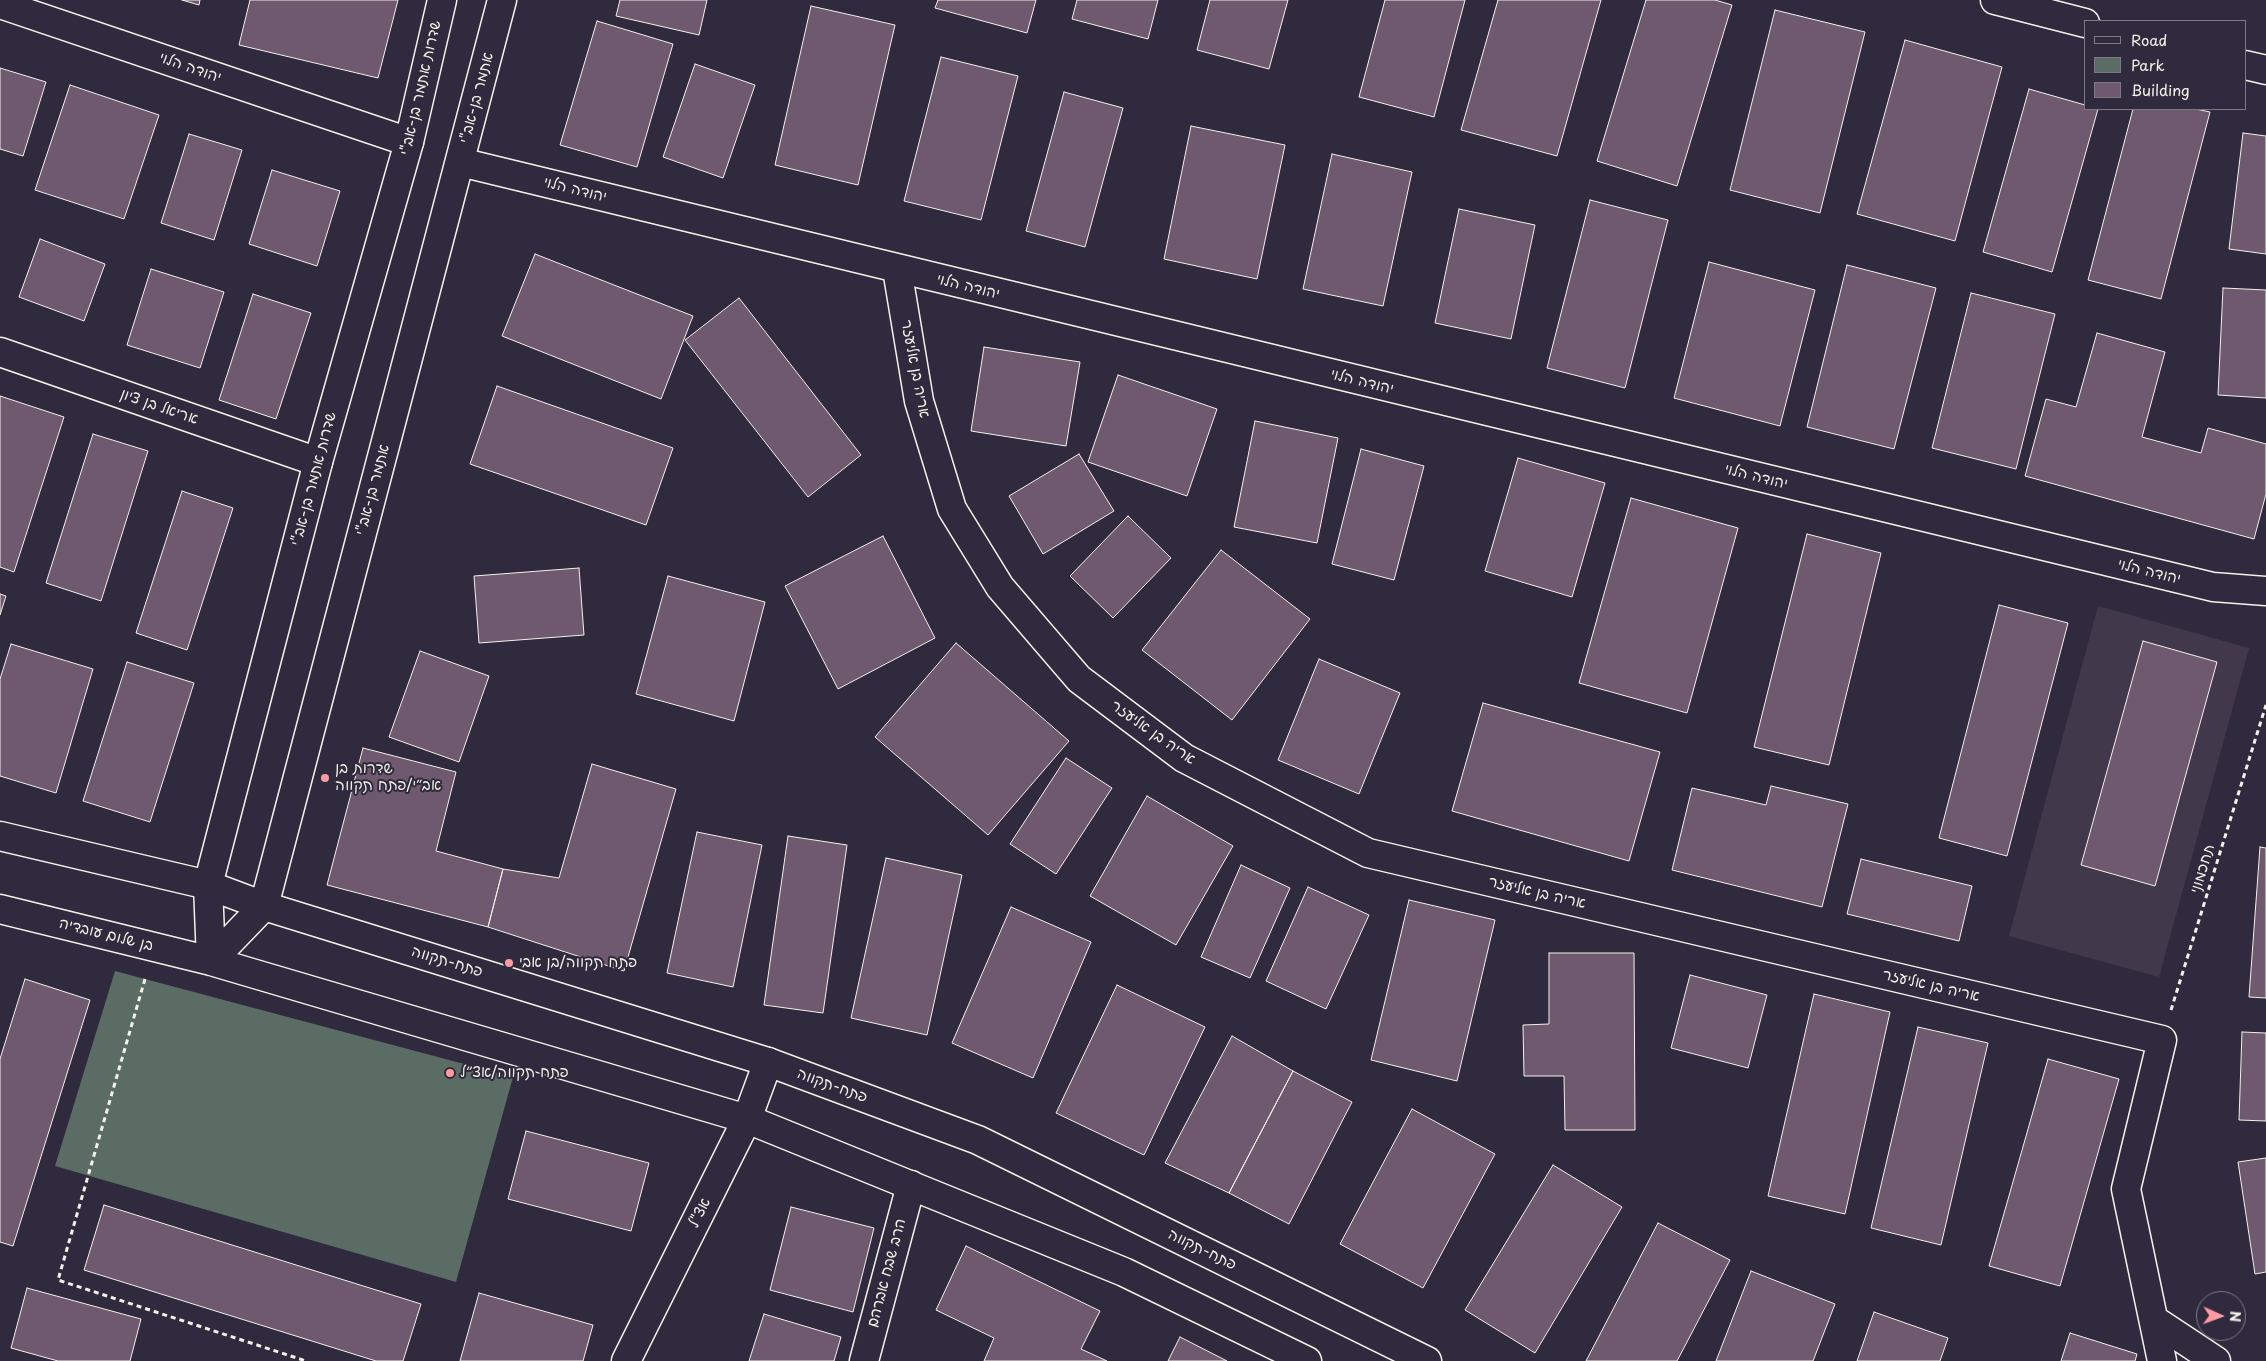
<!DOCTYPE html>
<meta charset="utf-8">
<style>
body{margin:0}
#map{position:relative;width:2266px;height:1361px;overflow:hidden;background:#2f2a3d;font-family:"Playpen Sans",sans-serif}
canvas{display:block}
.legend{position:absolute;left:2084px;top:20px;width:162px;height:90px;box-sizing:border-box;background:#2f2a3d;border:1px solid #7e7a81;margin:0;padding:6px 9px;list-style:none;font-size:15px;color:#f4f1e8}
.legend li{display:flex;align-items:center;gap:10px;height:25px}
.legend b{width:25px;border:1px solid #7e7a81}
.north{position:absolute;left:2196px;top:1291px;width:50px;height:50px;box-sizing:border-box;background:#2f2a3d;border:1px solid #7e7a81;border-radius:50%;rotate:92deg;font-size:14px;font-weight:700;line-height:20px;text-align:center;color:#f4f1e8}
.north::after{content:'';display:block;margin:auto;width:18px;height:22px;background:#ff9aa2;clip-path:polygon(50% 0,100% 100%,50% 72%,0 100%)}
</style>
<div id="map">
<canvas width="2266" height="1361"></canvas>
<ul class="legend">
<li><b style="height:6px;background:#2f2a3d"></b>Road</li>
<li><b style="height:14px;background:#5b6c64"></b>Park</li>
<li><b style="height:14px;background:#6f596e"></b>Building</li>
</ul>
<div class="north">N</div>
</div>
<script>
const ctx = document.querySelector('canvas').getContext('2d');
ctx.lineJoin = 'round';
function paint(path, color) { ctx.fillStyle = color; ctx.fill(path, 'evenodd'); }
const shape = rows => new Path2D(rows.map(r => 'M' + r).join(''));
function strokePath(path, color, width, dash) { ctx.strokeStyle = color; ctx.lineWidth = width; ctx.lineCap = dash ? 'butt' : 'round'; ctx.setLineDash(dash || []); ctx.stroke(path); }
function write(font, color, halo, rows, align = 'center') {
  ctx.font = font + ' "Playpen Sans","Playpen Sans Hebrew",sans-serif'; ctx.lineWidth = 4; ctx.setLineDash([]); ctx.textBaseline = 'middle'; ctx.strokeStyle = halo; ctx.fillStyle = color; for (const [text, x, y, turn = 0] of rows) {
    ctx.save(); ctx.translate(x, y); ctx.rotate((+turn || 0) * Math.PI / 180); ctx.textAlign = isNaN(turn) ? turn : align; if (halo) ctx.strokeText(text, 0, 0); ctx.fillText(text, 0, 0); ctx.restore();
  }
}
paint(shape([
 [2098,606,2249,648,2159,977,2009,936]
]), '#42384c');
paint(shape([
 [115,971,513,1077,456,1282,55,1166]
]), '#5b6c64');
const building = shape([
 [182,0,200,0,199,5,182,0],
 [250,0,398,0,378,78,239,45,250,0],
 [620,0,707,0,699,35,616,16,620,0],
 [938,0,1036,0,1027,33,935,8,938,0],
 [1077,0,1158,0,1148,39,1072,19,1077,0],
 [1210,0,1288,0,1269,69,1197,50,1210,0],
 [1385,0,1465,0,1434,117,1359,97,1385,0],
 [1498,0,1601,0,1557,156,1461,130,1498,0],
 [1646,0,1715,0,1732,5,1677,186,1597,161,1646,0],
 [811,6,895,25,858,185,775,165,811,6],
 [1775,10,1865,32,1820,213,1730,190,1775,10],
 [597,21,673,44,637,167,560,145,597,21],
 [1905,40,2002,67,1955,241,1857,214,1905,40],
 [941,57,1018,76,981,220,904,201,941,57],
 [695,64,755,85,723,178,663,157,695,64],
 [0,68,46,82,23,156,0,149,0,68],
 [70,85,159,115,124,219,35,190,70,85],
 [2029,89,2085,105,2085,109,2098,109,2052,272,1983,252,2029,89],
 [1064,92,1123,108,1085,247,1026,231,1064,92],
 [2133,109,2196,109,2210,112,2161,299,2088,280,2133,109],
 [1191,126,1285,145,1257,279,1164,259,1191,126],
 [2243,133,2266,136,2266,254,2229,249,2243,133],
 [189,134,242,150,214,240,161,223,189,134],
 [1332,154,1412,172,1383,306,1303,289,1332,154],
 [272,170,340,191,317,266,249,244,272,170],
 [1590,200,1668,220,1625,388,1547,368,1590,200],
 [1459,209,1535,225,1511,339,1435,323,1459,209],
 [40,239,105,264,84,321,19,297,40,239],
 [535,254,693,316,661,399,502,336,535,254],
 [1709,262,1815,290,1780,426,1674,398,1709,262],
 [1847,265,1936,288,1894,449,1807,427,1847,265],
 [151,269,224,292,200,368,127,345,151,269],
 [2223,288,2266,290,2266,398,2218,395,2223,288],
 [1971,293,2055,314,2016,469,1932,448,1971,293],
 [253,294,311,313,276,419,219,400,253,294],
 [739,298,861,455,808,497,685,340,739,298],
 [2097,333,2165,352,2142,437,2201,453,2208,428,2266,444,2266,494,2254,539,2025,476,2046,399,2076,407,2097,333],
 [984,347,1080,362,1066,446,971,431,984,347],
 [1118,375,1217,409,1187,496,1088,462,1118,375],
 [497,386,673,448,646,525,470,464,497,386],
 [0,396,64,417,14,572,0,567,0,396],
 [1255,421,1338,438,1317,543,1234,527,1255,421],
 [93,434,148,451,101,601,46,583,93,434],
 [1361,449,1424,466,1394,580,1332,564,1361,449],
 [1079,454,1114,511,1043,554,1009,496,1079,454],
 [1518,458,1605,483,1572,597,1485,571,1518,458],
 [182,491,233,508,187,650,136,633,182,491],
 [1631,498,1738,528,1687,713,1579,683,1631,498],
 [1128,516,1171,558,1113,618,1070,576,1128,516],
 [1807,534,1881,553,1829,765,1754,747,1807,534],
 [883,536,935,638,838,689,785,586,883,536],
 [1221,550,1310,619,1232,720,1142,650,1221,550],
 [579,568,584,635,479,643,474,576,579,568],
 [668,576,765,602,734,721,636,694,668,576],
 [0,594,6,596,0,615,0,594],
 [1999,605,2068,623,2007,856,1939,838,1999,605],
 [2143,641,2217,662,2155,886,2081,865,2143,641],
 [956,643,1069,741,988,835,875,737,956,643],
 [11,644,93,669,56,793,0,776,0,679,11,644],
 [420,651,489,676,459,762,389,737,420,651],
 [1319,659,1400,693,1359,794,1278,760,1319,659],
 [127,662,194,683,150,822,83,801,127,662],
 [1483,703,1660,752,1629,861,1452,811,1483,703],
 [363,748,456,772,436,851,503,869,488,927,327,885,363,748],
 [1066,758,1112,788,1056,874,1010,844,1066,758],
 [592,764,676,789,624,971,488,927,503,869,559,878,592,764],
 [1771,786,1848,804,1822,907,1672,870,1692,788,1766,805,1771,786],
 [1147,796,1233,846,1176,945,1090,896,1147,796],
 [697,832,762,845,733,987,667,973,697,832],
 [788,836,847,845,823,1013,764,1005,788,836],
 [2260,847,2266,848,2266,998,2249,997,2260,847],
 [886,858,962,875,927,1035,851,1018,886,858],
 [1861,859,1972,886,1959,941,1847,914,1861,859],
 [1241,865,1290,888,1250,978,1201,957,1241,865],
 [1308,887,1369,915,1326,1009,1266,981,1308,887],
 [1409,900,1495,920,1457,1081,1371,1060,1409,900],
 [1011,907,1091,942,1033,1078,952,1043,1011,907],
 [1549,953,1634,953,1635,1130,1565,1130,1564,1076,1524,1076,1523,1025,1549,1024,1549,953],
 [1690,975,1767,995,1748,1068,1671,1048,1690,975],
 [25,979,90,1000,13,1246,0,1242,0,1059,25,979],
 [1117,985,1205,1027,1144,1155,1056,1113,1117,985],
 [1814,994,1890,1012,1845,1214,1768,1196,1814,994],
 [1918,1027,1988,1043,1941,1245,1871,1228,1918,1027],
 [2242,1032,2266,1033,2266,1121,2239,1120,2242,1032],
 [1232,1036,1293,1071,1229,1193,1165,1163,1232,1036],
 [2048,1059,2119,1079,2060,1286,1989,1266,2048,1059],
 [1293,1071,1352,1102,1289,1224,1229,1193,1293,1071],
 [1412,1109,1495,1154,1423,1288,1340,1244,1412,1109],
 [526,1131,649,1163,631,1231,508,1199,526,1131],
 [2266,1158,2266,1272,2255,1274,2238,1162,2266,1158],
 [1553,1165,1622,1207,1535,1353,1465,1310,1553,1165],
 [104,1205,421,1304,403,1361,376,1361,84,1270,104,1205],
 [791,1207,874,1228,853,1312,770,1290,791,1207],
 [1658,1223,1730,1260,1677,1361,1586,1361,1658,1223],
 [966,1246,1100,1311,1081,1349,1107,1361,984,1361,994,1338,936,1310,966,1246],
 [1751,1271,1835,1304,1813,1361,1716,1361,1751,1271],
 [27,1288,141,1319,130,1361,58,1361,11,1348,27,1288],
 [479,1293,593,1325,583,1361,460,1361,479,1293],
 [1874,1312,1948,1338,1940,1361,1857,1361,1874,1312],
 [764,1314,841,1337,834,1361,749,1361,764,1314],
 [2070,1333,2137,1354,2135,1361,2061,1361,2070,1333],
 [1180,1337,1227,1361,1168,1361,1180,1337]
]);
paint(building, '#6f596e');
strokePath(building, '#f4f1e8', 1);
const minor = shape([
 [0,4,409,142],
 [460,162,2213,587,2266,591],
 [897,269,919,401,952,509,1000,587,1079,679,1184,758,1368,853,2162,1040,2126,1189,2162,1361],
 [0,352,318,462],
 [2154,1320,2216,1361],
 [626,1361,747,1119,768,1062],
 [864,1361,911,1185]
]);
const major = shape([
 [1995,0,2085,23],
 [2245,65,2266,70],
 [0,836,208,885,264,906,768,1062,978,1140,1427,1361],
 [0,909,211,961,747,1119,1124,1272,1307,1361],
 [211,961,264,906,502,0],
 [211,961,208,885,318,462,409,142,442,0]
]);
strokePath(minor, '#f4f1e8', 31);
strokePath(major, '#f4f1e8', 31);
strokePath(shape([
 [145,979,58,1280,306,1361],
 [2171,1010,2266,705]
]), '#f4f1e8', 3, [5, 4]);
strokePath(minor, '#2f2a3d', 28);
strokePath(major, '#2f2a3d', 28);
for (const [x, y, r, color] of [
 [325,778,5,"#ff9aa2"],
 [509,963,5,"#ff9aa2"],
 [450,1073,5,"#ff9aa2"]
]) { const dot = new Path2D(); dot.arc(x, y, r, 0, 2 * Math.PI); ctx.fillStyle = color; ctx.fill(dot); strokePath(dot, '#2f2a3d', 2); }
write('15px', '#f4f1e8', '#2f2a3d', [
 ["יהודה הלוי",190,68,19],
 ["שדרות אתמר בן-אב\"י",421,88,-77],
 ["אתמר בן-אב\"י",477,98,-75],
 ["יהודה הלוי",575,190,14],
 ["יהודה הלוי",968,287,14],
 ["אריה בן אליעזר",915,369,79],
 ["יהודה הלוי",1362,382,14],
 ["אריאל בן ציון",159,407,19],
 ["יהודה הלוי",1756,477,14],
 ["שדרות אתמר בן-אב\"י",314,479,-75],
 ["אתמר בן-אב\"י",373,490,-75],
 ["יהודה הלוי",2149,572,14],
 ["אריה בן אליעזר",1153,733,35],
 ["תחכמוני",2203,869,-73],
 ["אריה בן אליעזר",1537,893,13],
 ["בן שלום עובדיה",106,935,14],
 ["פתח-תקווה",447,962,17],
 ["אריה בן אליעזר",1931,986,13],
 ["פתח-תקווה",832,1086,20],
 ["אצ\"ל",700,1213,-64],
 ["פתח-תקווה",1202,1250,26],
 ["הרב שבח אברהם",887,1273,-75]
]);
write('15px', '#f4f1e8', '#2f2a3d', [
 ["שדרות בן",335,769],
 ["אב״י/פתח תקווה",335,786],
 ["פתח תקווה/בן אבי",519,963],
 ["פתח תקווה/אצ״ל",460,1073]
], 'left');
</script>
